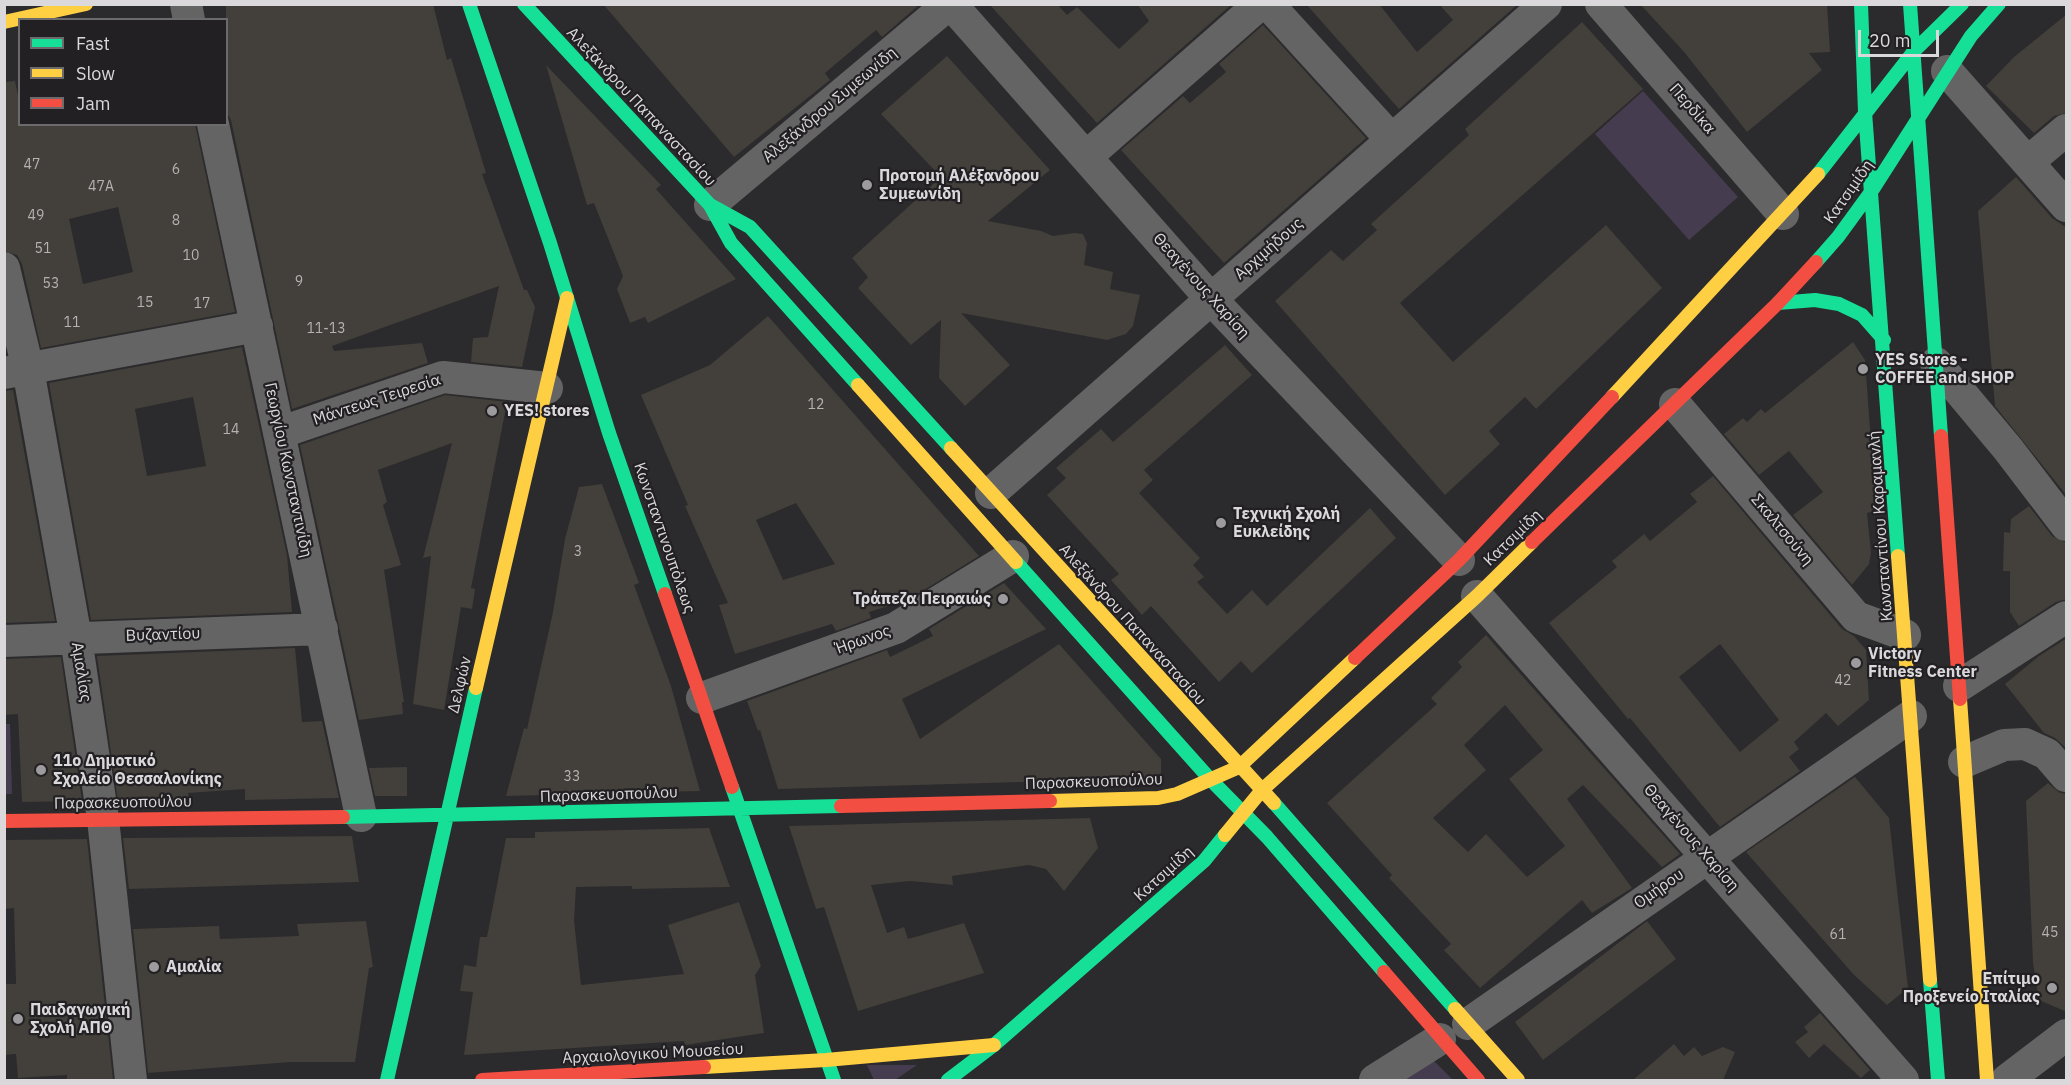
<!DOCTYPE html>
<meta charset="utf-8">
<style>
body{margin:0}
#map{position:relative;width:2071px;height:1085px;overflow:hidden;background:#2b2a2c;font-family:"IBM Plex Sans",sans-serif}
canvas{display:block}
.frame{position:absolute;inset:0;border:6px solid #dad8db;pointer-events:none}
.legend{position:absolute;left:18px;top:18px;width:210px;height:108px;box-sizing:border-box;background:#222023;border:2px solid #6c6a6d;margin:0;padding:8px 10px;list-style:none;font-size:18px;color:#dad8db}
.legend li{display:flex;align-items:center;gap:12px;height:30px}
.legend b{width:30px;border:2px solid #6c6a6d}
.scale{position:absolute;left:1858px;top:30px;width:81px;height:27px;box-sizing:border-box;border:3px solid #dad8db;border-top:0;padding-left:8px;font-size:18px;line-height:21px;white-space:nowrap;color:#dad8db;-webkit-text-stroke:4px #222023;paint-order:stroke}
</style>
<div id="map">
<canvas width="2071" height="1085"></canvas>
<div class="frame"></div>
<ul class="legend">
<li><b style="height:8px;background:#16e098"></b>Fast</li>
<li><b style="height:8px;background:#ffcf43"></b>Slow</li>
<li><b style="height:8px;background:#f24e42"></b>Jam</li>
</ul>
<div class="scale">20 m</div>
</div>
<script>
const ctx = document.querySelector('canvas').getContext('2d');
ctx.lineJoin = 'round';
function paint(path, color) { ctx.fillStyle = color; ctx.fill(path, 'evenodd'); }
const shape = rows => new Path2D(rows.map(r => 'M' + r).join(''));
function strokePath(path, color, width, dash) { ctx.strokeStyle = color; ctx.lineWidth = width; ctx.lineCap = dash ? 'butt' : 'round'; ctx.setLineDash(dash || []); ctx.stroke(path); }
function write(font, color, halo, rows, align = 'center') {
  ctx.font = font + ' "IBM Plex Sans",sans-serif'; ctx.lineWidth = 4.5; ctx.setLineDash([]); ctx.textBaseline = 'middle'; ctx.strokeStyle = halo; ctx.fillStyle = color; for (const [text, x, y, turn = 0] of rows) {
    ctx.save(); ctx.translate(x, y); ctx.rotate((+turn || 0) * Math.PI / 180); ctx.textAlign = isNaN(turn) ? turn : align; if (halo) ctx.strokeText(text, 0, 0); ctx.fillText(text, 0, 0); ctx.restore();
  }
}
paint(shape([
 [1643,91,1738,197,1689,240,1595,134],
 [5,724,10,724,12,794,5,794],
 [1433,1060,1453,1080,1402,1080],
 [867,1065,917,1065,895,1080,874,1080]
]), '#463c4f');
paint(shape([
 [226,4,433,4,447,60,451,58,486,173,482,174,524,290,527,290,535,307,522,367,471,362,473,338,488,337,499,286,332,346,334,351,422,343,428,363,292,409,231,120,226,112],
 [603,4,920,4,882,37,876,30,825,73,830,80,734,157],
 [989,4,1057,4,1067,15,1077,7,1119,49,1149,21,1137,4,1232,4,1097,123],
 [1306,4,1379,4,1417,52,1453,20,1439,4,1518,4,1399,109],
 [1640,4,1827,4,1830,52,1809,53,1822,70,1747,132,1685,53],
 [2067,14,2067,113,2054,116,2034,133,1986,86,2014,57],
 [1582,22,1643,89,1400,303,1453,362,1606,225,1662,288,1536,409,1525,397,1489,431,1500,444,1445,495,1275,301,1331,250,1343,261,1377,230,1371,224,1469,135,1465,129],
 [1263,25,1366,138,1224,263,1121,150,1183,96,1190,103,1226,72,1219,64],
 [947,56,1050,170,988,221,1041,231,1053,236,1074,233,1083,234,1087,243,1084,265,1113,272,1110,289,1140,295,1133,326,1126,334,1107,340,961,313,1010,365,965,406,939,378,941,320,911,345,858,288,868,277,852,258,941,177,881,114],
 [546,65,661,185,656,189,736,279,648,323,645,317,630,323,617,289,623,276,594,203,587,205],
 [15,81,20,105,20,124,195,124,235,312,41,348,22,264,17,255,4,251,4,82],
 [118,207,133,272,83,284,69,219],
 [2016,177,2052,218,2067,228,2067,496,1995,406,1978,211],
 [768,316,979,556,908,600,869,612,871,618,836,631,832,624,735,654,719,605,728,603,685,506,688,505,641,395,710,365],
 [796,503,835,564,783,580,756,520],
 [1853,342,1865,360,1876,511,1867,513,1871,553,1869,564,1852,585,1793,515,1823,492,1789,451,1759,475,1724,434,1743,418,1747,422,1761,409,1765,413],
 [1225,345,1252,375,1144,470,1153,480,1139,493,1200,558,1193,565,1204,577,1197,582,1227,614,1252,590,1267,606,1370,508,1396,538,1252,673,1241,661,1219,682,1151,606,1142,615,1111,580,1119,574,1047,495,1066,478,1056,468,1101,429,1113,442],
 [242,347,287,555,292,612,91,620,49,383],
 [193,397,206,466,147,476,135,409],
 [13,390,55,621,4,623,4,391],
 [445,395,507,402,471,588,475,589,472,609,461,607,444,710,413,704,431,556,423,558,452,443,378,470,387,502,383,505,401,565,384,570,404,702,402,702,403,714,359,720,300,445],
 [1713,476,1842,629,1854,636,1866,650,1869,700,1838,726,1826,713,1794,742,1799,749,1789,757,1800,771,1720,827,1630,718,1628,719,1549,623,1617,567,1612,561,1644,534,1650,541,1697,502,1690,494],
 [1720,644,1779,720,1740,752,1679,677],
 [602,484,639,583,634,585,671,686,700,791,506,796,524,728,527,729,553,612,565,539,579,487],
 [2029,506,2052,536,2067,543,2067,599,2056,602,2019,626,2010,612,2010,571,2003,571,2004,532,2010,533,2011,519],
 [1004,583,1046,629,902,699,920,739,1059,644,1161,759,1161,778,778,789,760,730,758,731,747,701,887,650,890,657,933,636,929,629],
 [1486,635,1680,854,1662,867,1583,785,1567,799,1632,888,1592,913,1582,900,1480,988,1444,950,1451,944,1389,878,1392,875,1327,803,1437,704,1431,698,1462,667,1458,662],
 [1505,705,1543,750,1509,779,1565,846,1527,877,1486,834,1468,852,1433,818,1486,770,1464,745],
 [2067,638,2067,749,2055,738,2044,733,2005,684,2039,656],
 [295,648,302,722,322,721,339,798,245,800,245,789,188,793,189,800,118,801,97,656],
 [61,657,82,801,22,802,18,714,4,715,4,659],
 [407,767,407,796,375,796,369,768],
 [1855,777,1889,818,1908,988,1887,1005,1854,975,1746,852],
 [2048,783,2060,793,2067,794,2067,1012,2039,1000,2033,963,2026,801],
 [1090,818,1098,848,1064,891,1046,869,1029,865,952,876,953,885,910,881,871,885,887,933,904,927,908,939,964,923,984,973,858,1011,824,907,816,909,789,826],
 [709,828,730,887,632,889,632,886,576,887,574,920,581,985,684,974,668,925,739,902,761,966,755,975,764,1033,685,1045,684,1041,464,1055,473,992,460,991,464,965,476,967,480,937,487,937,506,838,535,838,535,832],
 [352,836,359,882,129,889,123,838],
 [87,839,113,1080,67,1080,67,1075,18,1078,16,1054,4,1055,4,984,16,984,14,908,4,909,4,840],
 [366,921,373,967,369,968,355,1062,291,1062,148,1073,133,929,219,926,220,939,299,936,297,924],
 [1647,921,1676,959,1543,1060,1515,1022],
 [1820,1013,1870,1070,1861,1078,1824,1044,1809,1058,1795,1042,1808,1032,1804,1027],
 [1674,1044,1684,1056,1694,1047,1702,1056,1723,1047,1735,1052,1723,1080,1633,1080]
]), '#433f3a');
strokePath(shape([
 [186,4,189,20],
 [951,4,1211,299,1459,560],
 [1268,4,1392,140],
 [1601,4,1783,214],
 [1947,71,2066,206],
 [213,124,361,816],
 [1086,157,1260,4],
 [2028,162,2066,130],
 [710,205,949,4],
 [4,268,28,369,76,638,103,819,131,1080],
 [1936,363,2008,449,2066,525],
 [4,373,257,326],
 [1675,404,1856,617,1905,635],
 [279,433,443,377,547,388],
 [991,493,1546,4],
 [1477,596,1903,1080],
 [4,641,322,629],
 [1959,686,2066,617],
 [702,698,896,628,1013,556],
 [1964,762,2004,745,2025,744,2047,754,2066,776],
 [1468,1024,1911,716],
 [1375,1080,1440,1039],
 [2007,1080,2066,1035]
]), '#646464', 32);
strokePath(shape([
 [469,4,550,243,609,433,665,594],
 [524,4,710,205,731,243,858,385],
 [1861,4,1865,112,1898,556],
 [1910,4,1941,436],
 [1818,174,1914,51,1962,4],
 [710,205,750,227,951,448],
 [1816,262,1838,237,1873,189,1971,36,1999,4],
 [1778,303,1815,300,1839,304,1862,315,1884,340],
 [1016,562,1209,778,1267,837,1384,972],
 [732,787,834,1080],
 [1274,803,1455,1009],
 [343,817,841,806],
 [1930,980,1938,1080],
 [387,1080,476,688],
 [948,1080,994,1045,1204,861,1225,835]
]), '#16e098', 14);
strokePath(shape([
 [4,22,86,4],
 [858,385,1016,562],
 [1612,397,1818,174],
 [951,448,1274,803],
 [1898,556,1930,980],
 [476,688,567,298],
 [1960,699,1987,1080],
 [1050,801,1158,798,1177,794,1239,767,1355,658],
 [1225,835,1262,790,1477,596,1532,542],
 [1455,1009,1518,1080],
 [704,1067,826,1060,994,1045]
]), '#ffcf43', 14);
strokePath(shape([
 [1941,436,1960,699],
 [1532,542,1778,303,1816,262],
 [665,594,732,787],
 [1355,658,1459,560,1612,397],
 [841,806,1050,801],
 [4,821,343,817],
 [1384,972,1478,1080],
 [482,1080,704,1067]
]), '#f24e42', 14);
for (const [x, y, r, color] of [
 [867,185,6,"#9d9b9e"],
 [1863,369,6,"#9d9b9e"],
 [492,411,6,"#9d9b9e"],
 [1221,523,6,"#9d9b9e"],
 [1003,599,6,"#9d9b9e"],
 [1856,663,6,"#9d9b9e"],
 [41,770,6,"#9d9b9e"],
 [154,967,6,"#9d9b9e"],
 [2052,988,6,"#9d9b9e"],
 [18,1019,6,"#9d9b9e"]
]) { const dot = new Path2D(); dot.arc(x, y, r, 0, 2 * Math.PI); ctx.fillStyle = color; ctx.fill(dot); strokePath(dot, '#222023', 2); }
write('14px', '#b4b2b3', null, [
 ["47",32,165],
 ["6",176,170],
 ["47Α",101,187],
 ["49",36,216],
 ["8",176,221],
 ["51",43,249],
 ["10",191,256],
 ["9",299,282],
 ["53",51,284],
 ["15",145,303],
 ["17",202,304],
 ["11",72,323],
 ["11-13",326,329],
 ["12",816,405],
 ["14",231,430],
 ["3",578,552],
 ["42",1843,681],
 ["33",572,777],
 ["45",2050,933],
 ["61",1838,935]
]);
write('16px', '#dad8db', '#222023', [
 ["Αλεξάνδρου Συμεωνίδη",830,105,-40],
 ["Αλεξάνδρου Παπαναστασίου",641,107,47],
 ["Περδίκα",1692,109,49],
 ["Κατσιμίδη",1849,192,-55],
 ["Αρχιμήδους",1269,249,-41],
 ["Θεαγένους Χαρίση",1201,286,48],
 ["Μάντεως Τειρεσία",377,400,-18],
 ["Γεωργίου Κωνσταντινίδη",288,470,78],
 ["Κωνσταντίνου Καραμανλή",1881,526,-94],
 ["Σκαλτσούνη",1782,530,50],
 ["Κωνσταντινουπόλεως",664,538,71],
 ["Κατσιμίδη",1513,538,-44],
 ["Αλεξάνδρου Παπαναστασίου",1132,625,48],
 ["Βυζαντίου",163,635,-2],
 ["Ήρωνος",863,640,-20],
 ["Αμαλίας",81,672,81],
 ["Δελφών",460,685,-77],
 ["Παρασκευοπούλου",1094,782,-2],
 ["Παρασκευοπούλου",609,795,-2],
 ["Παρασκευοπούλου",123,803,-1],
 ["Θεαγένους Χαρίση",1691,838,49],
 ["Κατσιμίδη",1164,874,-42],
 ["Ομήρου",1659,889,-35],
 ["Αρχαιολογικού Μουσείου",653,1054,-3]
]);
write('bold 16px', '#dad8db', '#222023', [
 ["Προτομή Αλέξανδρου",879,176],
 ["Συμεωνίδη",879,194],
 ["YES Stores -",1875,360],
 ["COFFEE and SHOP",1875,378],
 ["YES! stores",504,411],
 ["Τεχνική Σχολή",1233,514],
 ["Ευκλείδης",1233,532],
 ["Τράπεζα Πειραιώς",991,599,"right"],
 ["Victory",1868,654],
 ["Fitness Center",1868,672],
 ["11ο Δημοτικό",53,761],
 ["Σχολείο Θεσσαλονίκης",53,779],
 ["Αμαλία",166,967],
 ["Επίτιμο",2040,979,"right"],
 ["Προξενείο Ιταλίας",2040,997,"right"],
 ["Παιδαγωγική",30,1010],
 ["Σχολή ΑΠΘ",30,1028]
], 'left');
</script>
